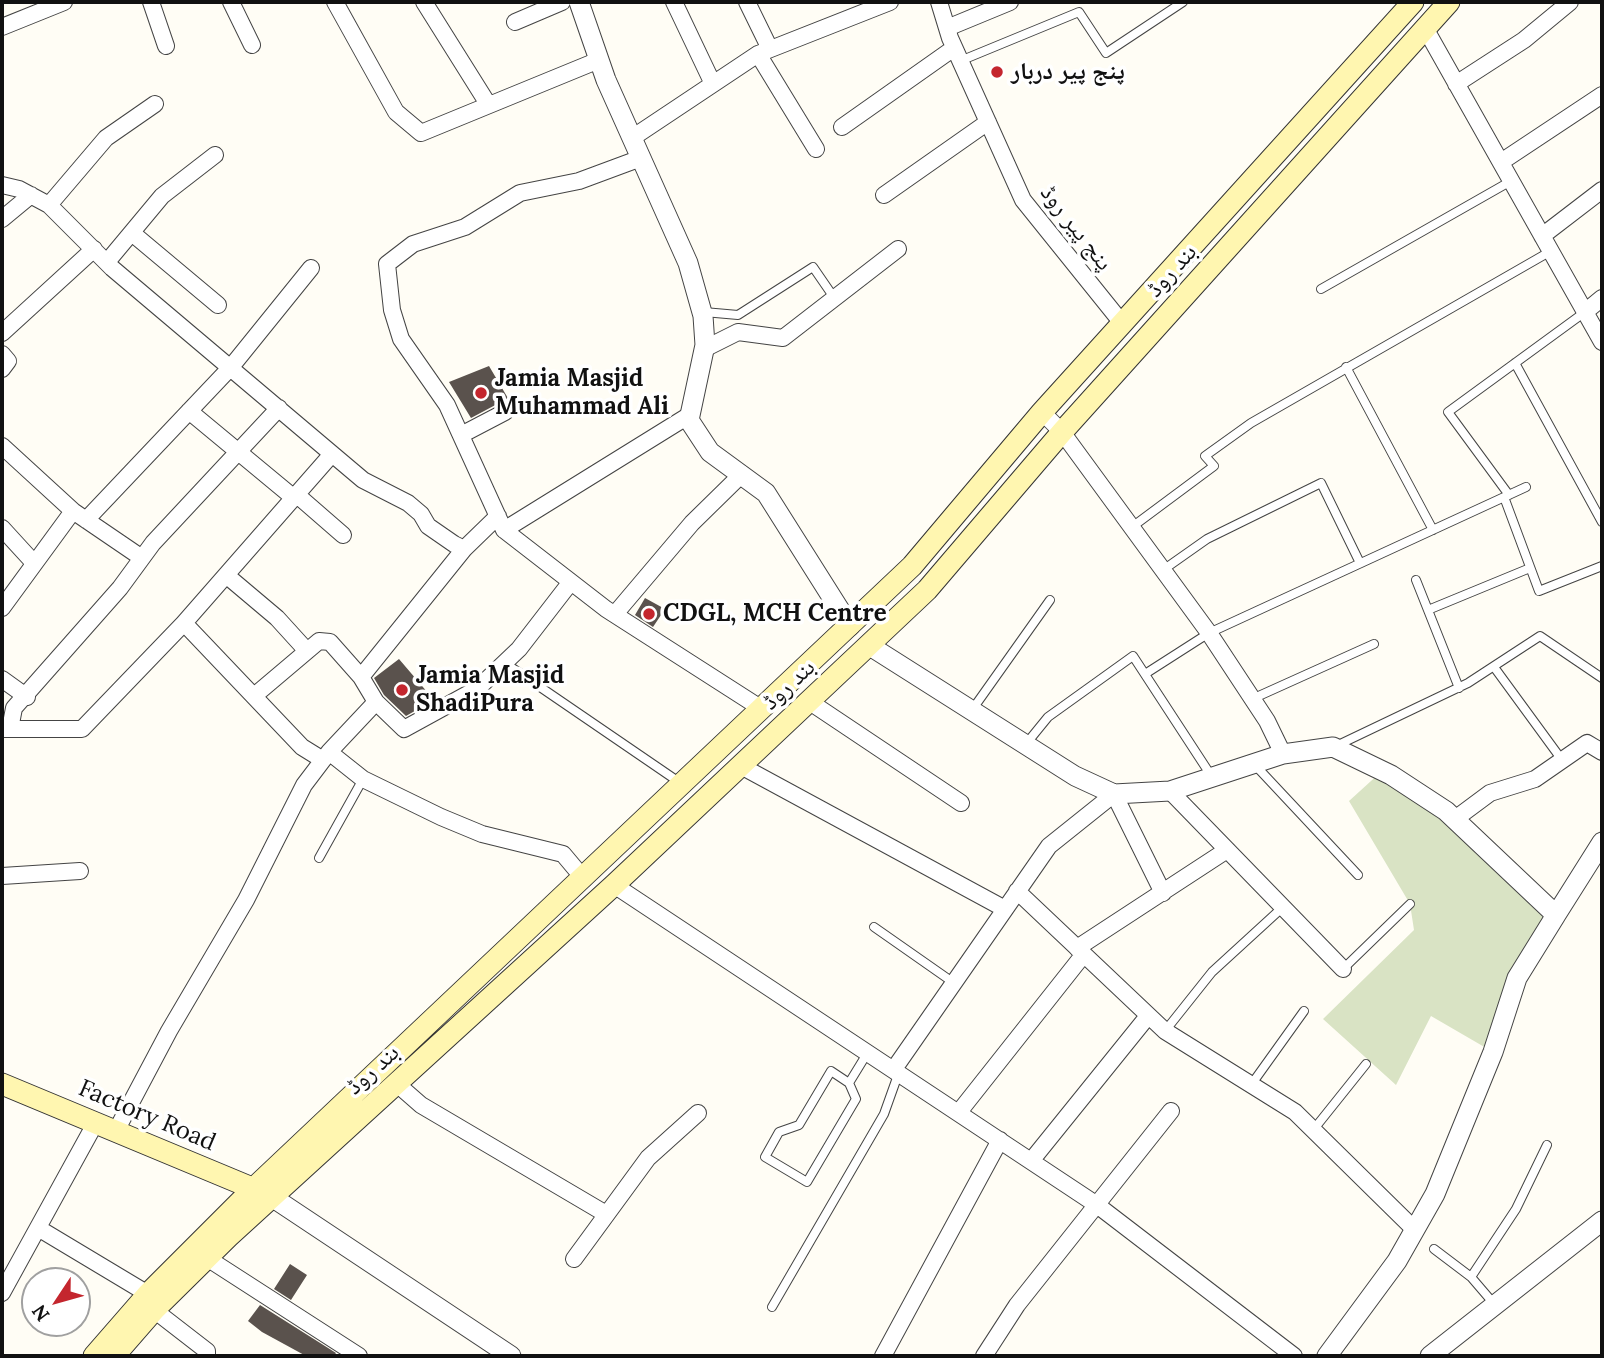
<!DOCTYPE html>
<meta charset="utf-8">
<style>
body{margin:0}
#map{position:relative;width:1604px;height:1358px;overflow:hidden;background:#fffdf5;font-family:Lora,serif}
canvas{display:block}
.frame{position:absolute;inset:0;border:4px solid #111;pointer-events:none}
.north{position:absolute;left:21px;top:1267px;width:70px;height:70px;box-sizing:border-box;background:#fff;border:2px solid #a0a0a0;border-radius:50%;rotate:234deg;font-size:19px;font-weight:700;line-height:28px;text-align:center;color:#111}
.north::after{content:'';display:block;margin:auto;width:24px;height:32px;background:#c4262e;clip-path:polygon(50% 0,100% 100%,50% 72%,0 100%)}
</style>
<div id="map">
<canvas width="1604" height="1358"></canvas>
<div class="frame"></div>
<div class="north">N</div>
</div>
<script>
const ctx = document.querySelector('canvas').getContext('2d');
ctx.lineJoin = 'round';
function paint(path, color) { ctx.fillStyle = color; ctx.fill(path, 'evenodd'); }
const shape = rows => new Path2D(rows.map(r => 'M' + r).join(''));
function strokePath(path, color, width, dash) { ctx.strokeStyle = color; ctx.lineWidth = width; ctx.lineCap = dash ? 'butt' : 'round'; ctx.setLineDash(dash || []); ctx.stroke(path); }
function write(font, color, halo, rows, align = 'center') {
  ctx.font = font + ' Lora,"Noto Naskh Arabic",serif'; ctx.lineWidth = 7; ctx.setLineDash([]); ctx.textBaseline = 'middle'; ctx.strokeStyle = halo; ctx.fillStyle = color; for (const [text, x, y, turn = 0] of rows) {
    ctx.save(); ctx.translate(x, y); ctx.rotate((+turn || 0) * Math.PI / 180); ctx.textAlign = isNaN(turn) ? turn : align; if (halo) ctx.strokeText(text, 0, 0); ctx.fillText(text, 0, 0); ctx.restore();
  }
}
paint(shape([
 [1382,771,1391,775,1556,915,1493,1052,1431,1016,1396,1085,1323,1019,1414,930,1410,904,1349,801]
]), '#d9e3c4');
paint(shape([
 [489,366,512,405,501,402,471,418,449,382],
 [645,598,665,609,653,627,635,615],
 [399,659,434,700,406,716,384,695,374,678],
 [290,1264,307,1275,291,1300,274,1289],
 [260,1305,336,1353,334,1356,306,1356,262,1332,248,1321]
]), '#5a524d');
const service = shape([
 [960,61,1079,12,1106,53,1183,2],
 [1321,289,1511,181],
 [704,312,738,315,813,267,835,299],
 [1515,363,1602,522],
 [1346,367,1433,530],
 [1509,495,1448,412,1585,312],
 [1504,497,1539,591,1602,566],
 [1132,527,1214,466,1205,456,1251,423,1551,251],
 [1163,570,1207,539,1321,483,1360,563],
 [1416,580,1459,688],
 [1428,610,1530,568],
 [505,663,679,782],
 [1494,667,1562,760],
 [1145,674,1209,633,1526,487],
 [1252,699,1374,644],
 [972,710,1050,600],
 [1026,744,1048,717,1133,656,1212,777],
 [1336,746,1468,683,1540,636,1602,678],
 [1255,765,1358,875],
 [319,858,363,779],
 [874,927,954,983],
 [1343,969,1410,904],
 [1165,1031,1212,972,1283,907],
 [849,1083,831,1071,799,1125,779,1132,765,1157,807,1182,856,1099,849,1083,868,1052],
 [1251,1085,1304,1011],
 [1314,1129,1366,1064],
 [1434,1249,1471,1277,1495,1305],
 [1471,1277,1516,1209,1547,1145],
 [772,1307,884,1114,899,1072]
]);
const minor = shape([
 [151,2,166,46],
 [231,2,252,45],
 [335,2,396,112,421,133,599,60],
 [424,2,488,104],
 [674,2,713,84,758,54,890,2],
 [747,2,770,49],
 [939,2,950,38,1023,200,1122,323],
 [515,22,562,2],
 [2,27,64,2],
 [947,28,1010,2],
 [1425,28,1602,342],
 [758,54,816,149],
 [1456,84,1524,40,1570,2],
 [842,127,954,48],
 [632,138,713,84],
 [641,158,579,181,520,193,465,227,413,244,387,264,392,310,401,339,447,405,504,530,606,609,762,709],
 [1501,162,1602,95],
 [2,185,19,189,49,205,112,268,363,480,408,503,421,514,428,526,454,544,464,549,498,516],
 [884,195,988,122],
 [49,205,106,138,155,104],
 [2,219,31,195],
 [132,233,218,305],
 [1542,236,1602,190],
 [107,262,162,196,215,155],
 [1585,312,1602,298],
 [2,333,94,249],
 [704,349,738,332,783,338,898,249],
 [2,354,8,361,2,369],
 [189,411,294,498],
 [1042,412,1062,432,1209,633,1267,721,1283,754],
 [461,435,505,412],
 [2,446,73,511],
 [297,495,343,535],
 [86,520,231,367,311,268],
 [2,528,34,563],
 [504,530,688,416],
 [464,549,361,677,376,702,329,752,363,779,441,817,482,834,563,854,584,879],
 [226,575,277,618,307,651],
 [2,608,73,511,142,558],
 [615,614,692,523,742,474],
 [2,679,27,697],
 [254,696,319,641,330,642,361,677],
 [376,702,404,729,477,689,519,649,570,583],
 [810,702,961,803],
 [2,729,82,729,184,623],
 [10,729,14,708,120,588,153,543,279,408],
 [323,760,302,747,184,623,332,454],
 [741,766,1005,909],
 [1170,791,1343,969],
 [1455,819,1490,793,1535,779,1587,743,1602,752],
 [2,876,80,871],
 [614,885,1097,1205,1294,1356],
 [1017,891,1165,1031,1295,1112,1415,1230],
 [1077,948,1227,850],
 [894,1069,1049,846,1114,794,1163,893],
 [397,1084,421,1105,606,1214],
 [959,1112,1084,954],
 [116,1131,169,1031,246,900,304,785,329,752],
 [1031,1161,1148,1016],
 [38,1228,148,1294],
 [207,1258,359,1356],
 [574,1259,648,1158,698,1113],
 [2,1293,96,1122],
 [154,1310,207,1351,207,1356],
 [883,1356,1000,1140],
 [984,1356,1017,1305,1171,1111]
]);
const tertiary = shape([
 [579,2,606,80,688,263,703,316,705,345,689,420,710,452,766,493,850,626],
 [870,646,1075,776,1114,794,1170,791,1283,754,1333,747,1391,775,1446,811,1556,915,1602,842],
 [272,1197,511,1356],
 [1327,1356,1397,1261,1435,1194,1493,1052,1517,978,1556,915],
 [1430,1356,1602,1221]
]);
const secondary = shape([
 [2,1084,264,1193],
 [94,1356,148,1294,253,1189,912,566,1042,412,1413,2],
 [114,1356,154,1310,228,1237,614,885,927,590,1062,432,1449,2]
]);
strokePath(service, '#444', 10);
strokePath(minor, '#444', 18);
strokePath(tertiary, '#444', 21);
strokePath(secondary, '#333', 23);
strokePath(service, '#fff', 8);
strokePath(minor, '#fff', 16);
strokePath(tertiary, '#fff', 19);
strokePath(secondary, '#fff6b0', 21);
for (const [x, y, r, color] of [
 [997,72,7,"#c4262e"],
 [481,393,7,"#c4262e"],
 [649,614,7,"#c4262e"],
 [402,690,7,"#c4262e"]
]) { const dot = new Path2D(); dot.arc(x, y, r, 0, 2 * Math.PI); ctx.fillStyle = color; ctx.fill(dot); strokePath(dot, '#fff', 2.5); }
write('bold 24px', '#111', '#fff', [
 ["پنج پیر دربار",1011,72],
 ["Jamia Masjid",495,379],
 ["Muhammad Ali",495,407],
 ["CDGL, MCH Centre",663,614],
 ["Jamia Masjid",416,676],
 ["ShadiPura",416,704]
], 'left');
write('24px', '#111', '#fff', [
 ["پنج پیر روڈ",1076,228,52],
 ["بند روڈ",1172,271,-48],
 ["بند روڈ",789,685,-43],
 ["بند روڈ",373,1070,-42],
 ["Factory Road",147,1116,23]
]);
</script>
